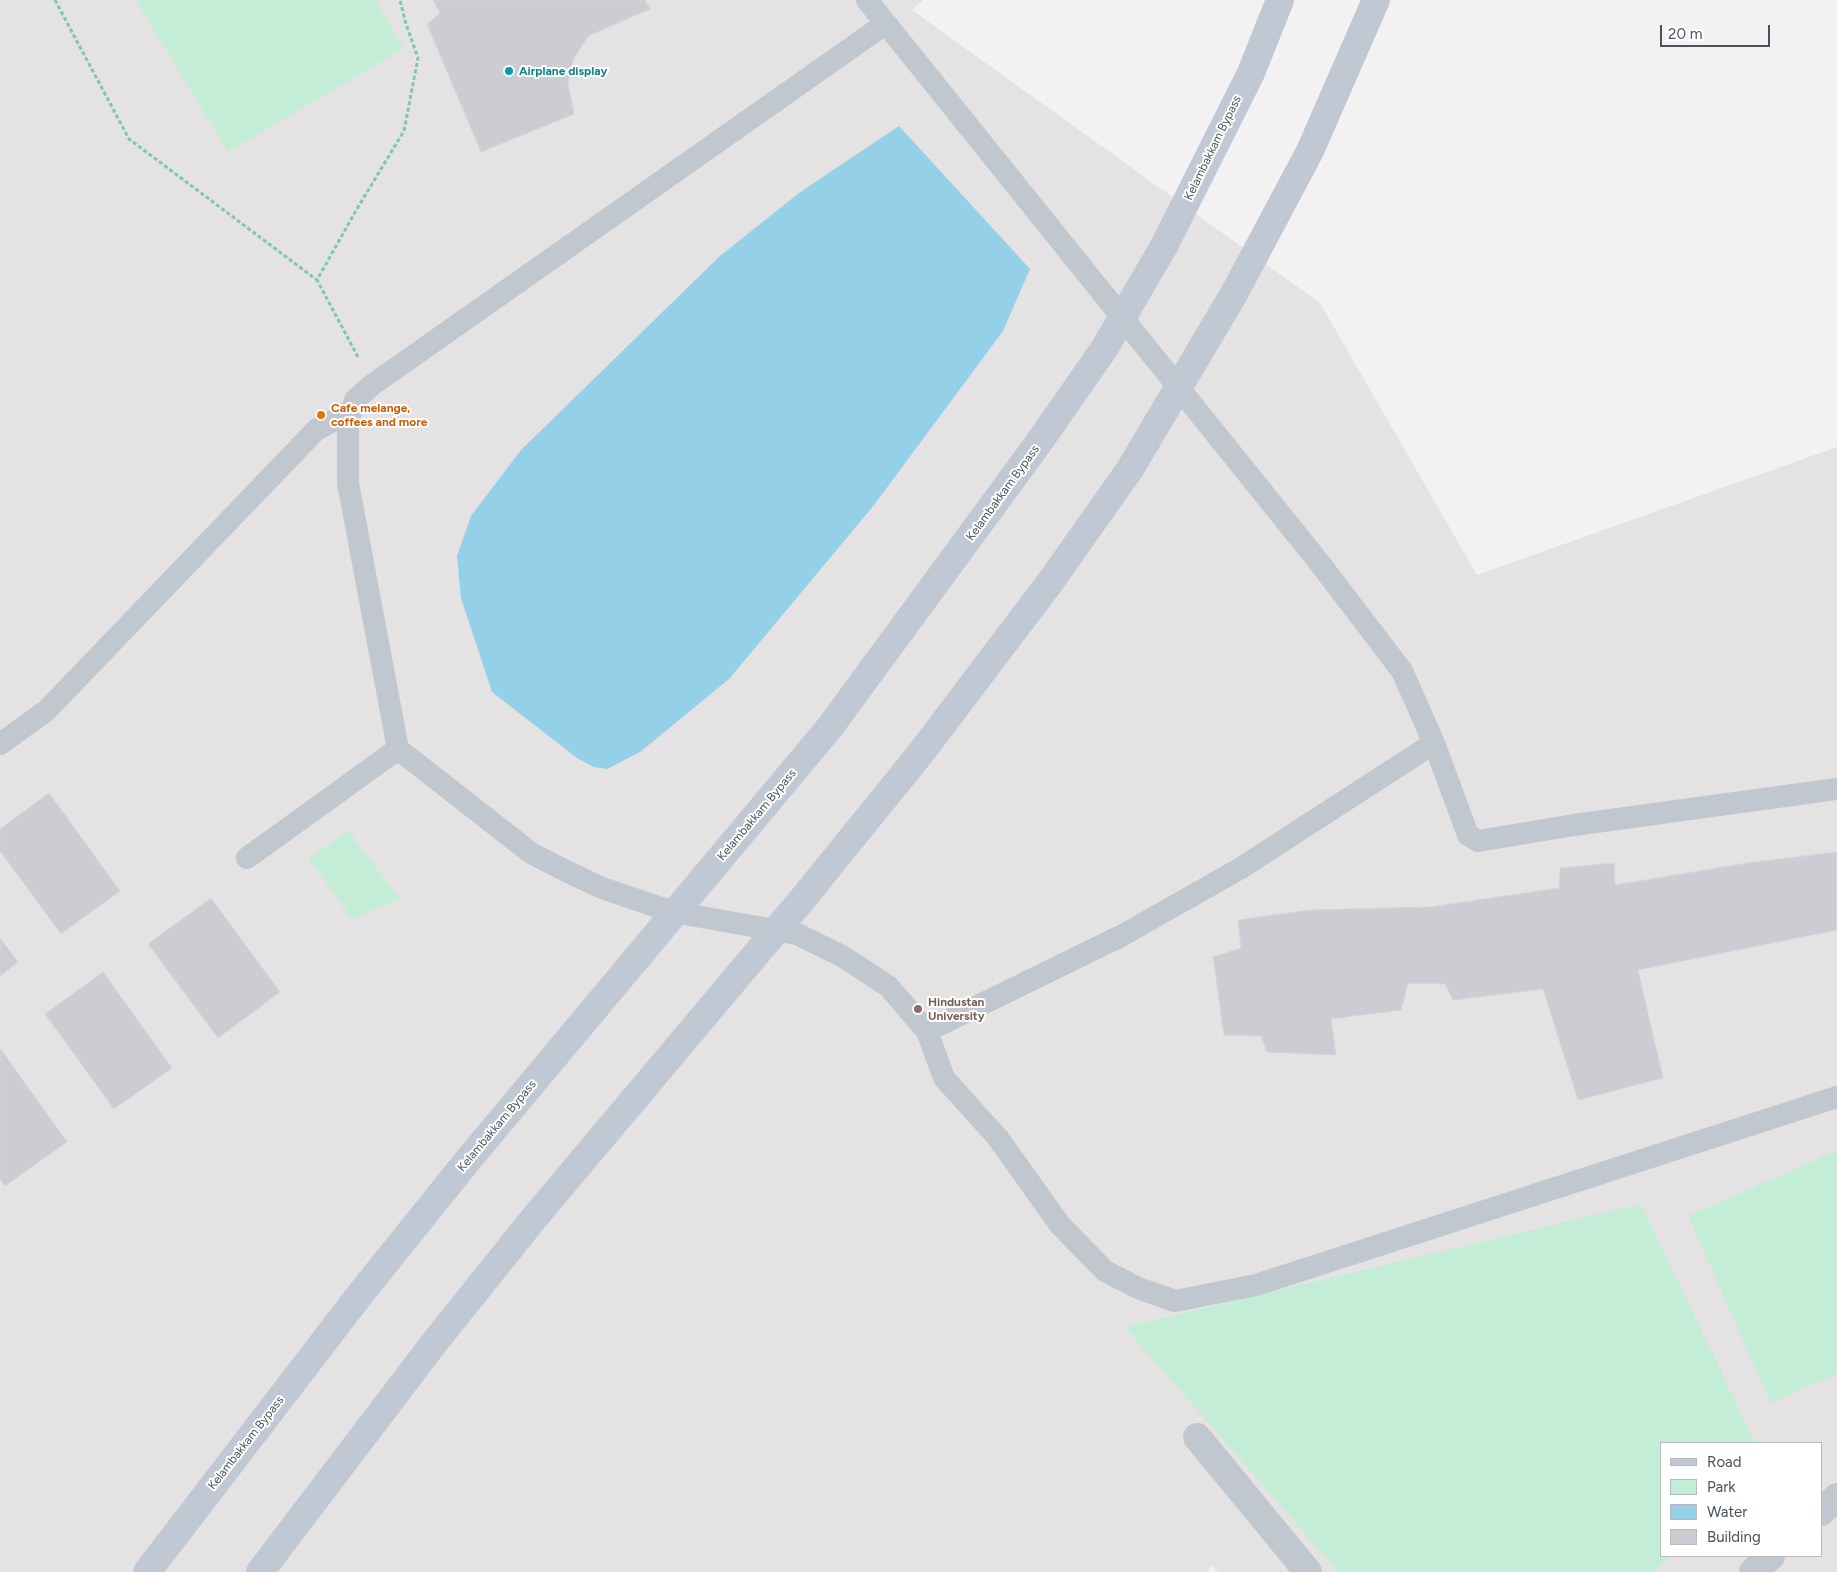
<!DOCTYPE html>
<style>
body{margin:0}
#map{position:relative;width:1837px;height:1572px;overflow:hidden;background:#f3f1f1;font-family:Figtree,sans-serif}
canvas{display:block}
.legend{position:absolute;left:1660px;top:1442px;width:162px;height:115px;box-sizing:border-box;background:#fff;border:1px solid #b7babe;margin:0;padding:6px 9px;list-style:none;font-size:15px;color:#4a535d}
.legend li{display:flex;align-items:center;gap:10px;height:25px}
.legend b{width:25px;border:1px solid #b7babe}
.scale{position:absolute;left:1660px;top:25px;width:110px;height:22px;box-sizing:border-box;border:2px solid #4a535d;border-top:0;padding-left:6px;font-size:15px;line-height:18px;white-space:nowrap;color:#4a535d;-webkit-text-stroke:4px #fff;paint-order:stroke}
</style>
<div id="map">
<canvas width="1837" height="1572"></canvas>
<ul class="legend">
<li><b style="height:6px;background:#c0c8d3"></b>Road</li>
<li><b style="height:14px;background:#c3edd6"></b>Park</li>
<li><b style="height:14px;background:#94d0e7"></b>Water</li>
<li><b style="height:14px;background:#cbcdd3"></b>Building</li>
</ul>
<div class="scale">20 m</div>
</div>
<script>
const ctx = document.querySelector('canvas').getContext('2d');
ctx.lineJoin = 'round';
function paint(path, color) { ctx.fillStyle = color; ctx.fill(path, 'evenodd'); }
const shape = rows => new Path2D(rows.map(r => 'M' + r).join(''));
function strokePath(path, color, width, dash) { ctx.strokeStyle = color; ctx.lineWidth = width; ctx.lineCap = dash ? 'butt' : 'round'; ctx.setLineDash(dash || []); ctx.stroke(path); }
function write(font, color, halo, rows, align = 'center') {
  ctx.font = font + ' Figtree,sans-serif'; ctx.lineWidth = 4; ctx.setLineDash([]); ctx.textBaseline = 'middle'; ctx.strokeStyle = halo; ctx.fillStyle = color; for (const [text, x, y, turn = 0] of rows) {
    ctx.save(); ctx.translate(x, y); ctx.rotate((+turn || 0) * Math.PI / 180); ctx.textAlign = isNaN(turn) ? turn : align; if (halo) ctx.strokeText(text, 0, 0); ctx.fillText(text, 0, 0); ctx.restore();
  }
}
paint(shape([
 [0,0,923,0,912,10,1320,303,1477,575,1837,447,1837,1572,1219,1572,1212,1566,1206,1572,0,1572],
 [1661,1443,1821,1443,1821,1556,1661,1556]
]), '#e4e2e2');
paint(shape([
 [136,0,375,0,404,48,228,152],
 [348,831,400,899,352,919,309,858],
 [1837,1151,1837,1374,1771,1403,1688,1216],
 [1641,1204,1755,1443,1661,1443,1661,1556,1672,1556,1653,1572,1339,1572,1125,1327]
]), '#c3edd6');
paint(shape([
 [899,126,1030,269,1003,331,874,505,729,679,640,752,607,769,594,767,577,758,492,692,461,598,457,556,471,516,521,450,720,256,799,193]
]), '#94d0e7');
const building = shape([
 [433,0,645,0,650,9,588,36,573,60,568,83,574,114,481,152,427,24,440,13,433,0],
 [49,793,120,891,61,934,0,851,0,829,49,793],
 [1837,852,1837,930,1638,970,1663,1078,1578,1100,1543,989,1453,1000,1445,984,1408,983,1401,1010,1331,1019,1336,1055,1267,1052,1261,1036,1224,1035,1213,957,1241,948,1238,920,1309,910,1430,907,1559,888,1560,868,1614,863,1615,885,1747,863,1837,852],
 [211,898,280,992,218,1038,148,944,211,898],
 [0,938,18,962,0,976,0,938],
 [103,972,172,1068,114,1109,45,1014,103,972],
 [0,1048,67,1142,5,1186,0,1179,0,1048]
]);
paint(building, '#cbcdd3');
strokePath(building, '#d5d7dc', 1);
strokePath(shape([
 [55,0,129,139,317,280],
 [358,357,317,280,358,207,404,131,418,58,406,24,400,0]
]), '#7dc9a9', 3, [4, 2.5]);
strokePath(shape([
 [867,0,1318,561,1402,671,1434,743,1468,835,1478,841,1574,825,1837,789],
 [885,24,372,385,355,400,348,422,348,483,398,749,531,853,564,870,602,888,673,912,797,934,842,956,888,986,927,1031,944,1078,998,1138,1060,1225,1105,1271,1138,1288,1175,1301,1256,1285,1837,1097],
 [0,744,46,711,316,430,351,411],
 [247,858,398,749],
 [927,1031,1123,935,1241,868,1434,743]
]), '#c0c7ce', 22);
strokePath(shape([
 [1197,1437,1308,1572],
 [1821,1512,1837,1497],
 [1753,1572,1771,1556]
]), '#c0c7ce', 28);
strokePath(shape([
 [1164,246,1251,73,1280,0],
 [1235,292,1310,151,1376,0]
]), '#c0c8d3', 28);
strokePath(shape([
 [147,1572,358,1297,468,1160,830,727,1037,445,1104,349,1164,246],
 [260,1572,434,1343,535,1217,805,896,920,754,1051,581,1130,469,1235,292]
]), '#c0c8d3', 28);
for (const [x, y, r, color] of [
 [509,71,5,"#0f9aa8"],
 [321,415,5,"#e8710a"],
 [918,1009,5,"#8d6e63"]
]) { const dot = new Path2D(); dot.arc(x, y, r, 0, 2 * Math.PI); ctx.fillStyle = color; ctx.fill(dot); strokePath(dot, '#fff', 2); }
write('bold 12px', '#0d838f', '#fff', [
 ["Airplane display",519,71]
], 'left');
write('12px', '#4a535d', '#fff', [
 ["Kelambakkam Bypass",1213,148,-64],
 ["Kelambakkam Bypass",1003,493,-54],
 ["Kelambakkam Bypass",757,815,-50],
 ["Kelambakkam Bypass",497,1126,-50],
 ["Kelambakkam Bypass",246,1443,-52]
]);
write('bold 12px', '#c56008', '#fff', [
 ["Cafe melange,",331,408],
 ["coffees and more",331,422]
], 'left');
write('bold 12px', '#785e54', '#fff', [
 ["Hindustan",928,1002],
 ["University",928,1016]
], 'left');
</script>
